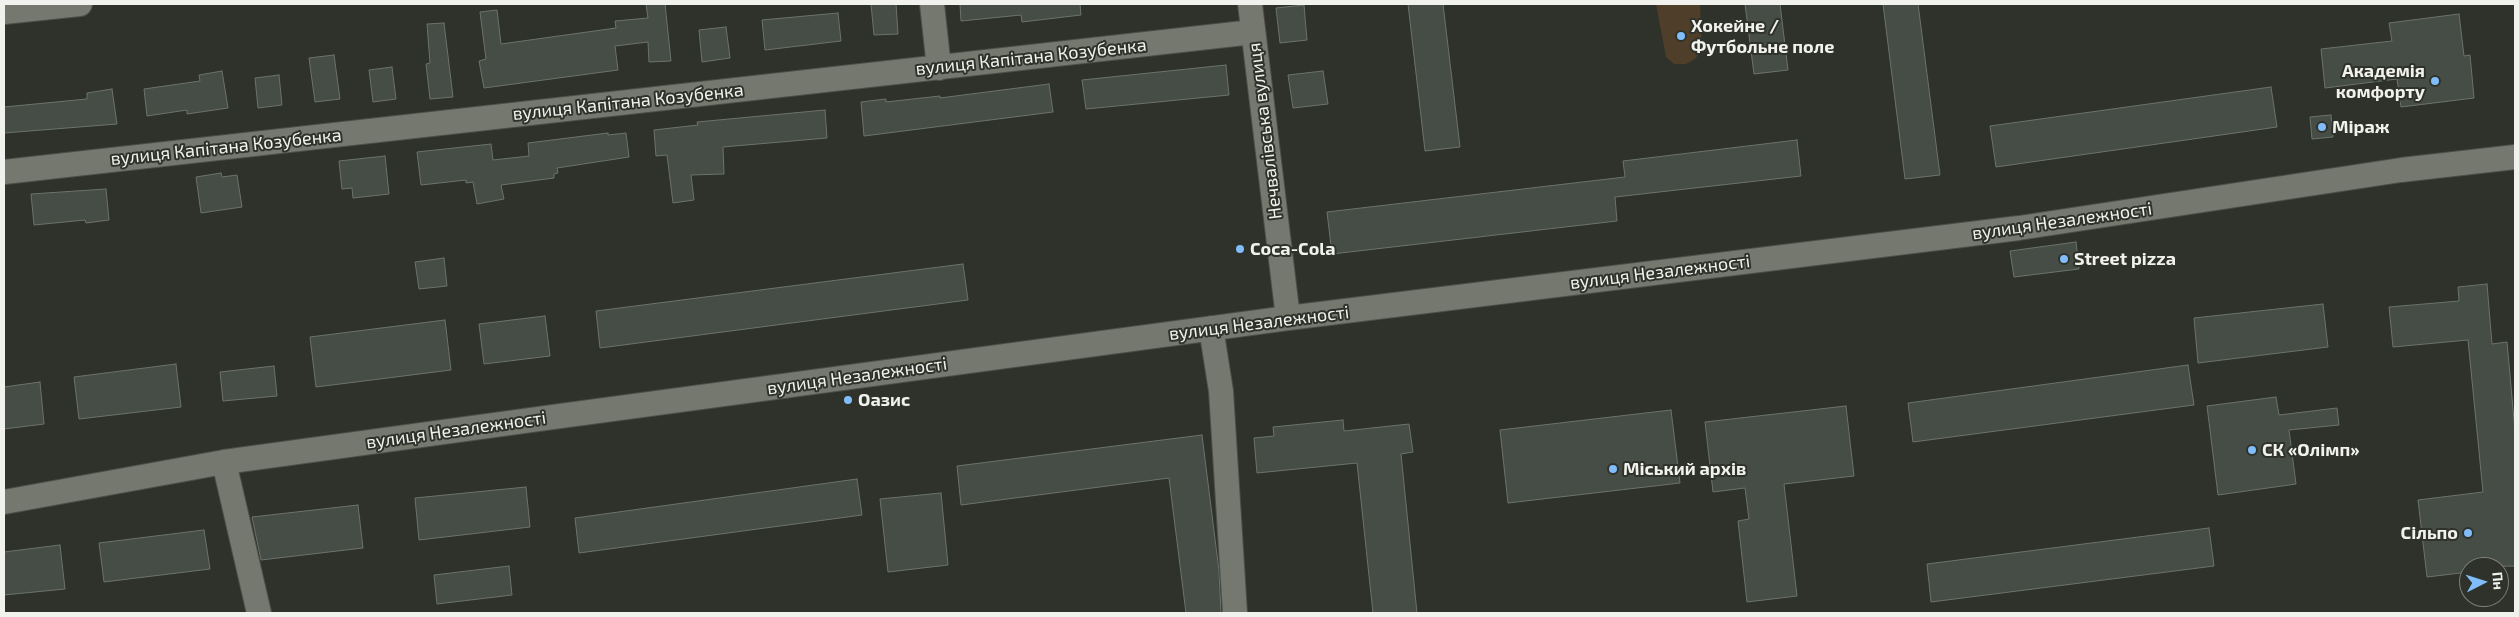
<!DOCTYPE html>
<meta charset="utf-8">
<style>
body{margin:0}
#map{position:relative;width:2519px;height:617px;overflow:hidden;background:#2f322a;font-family:"Exo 2",sans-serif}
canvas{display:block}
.frame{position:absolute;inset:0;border:5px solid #f1f2ed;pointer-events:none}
.north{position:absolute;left:2459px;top:557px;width:50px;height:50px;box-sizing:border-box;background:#2f322a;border:1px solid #7d7f78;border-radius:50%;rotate:85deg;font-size:14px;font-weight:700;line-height:20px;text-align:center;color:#f1f2ed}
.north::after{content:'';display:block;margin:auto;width:18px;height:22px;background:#81bdfa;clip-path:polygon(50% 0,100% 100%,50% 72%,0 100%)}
</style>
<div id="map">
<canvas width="2519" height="617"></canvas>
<div class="frame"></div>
<div class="north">Пн</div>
</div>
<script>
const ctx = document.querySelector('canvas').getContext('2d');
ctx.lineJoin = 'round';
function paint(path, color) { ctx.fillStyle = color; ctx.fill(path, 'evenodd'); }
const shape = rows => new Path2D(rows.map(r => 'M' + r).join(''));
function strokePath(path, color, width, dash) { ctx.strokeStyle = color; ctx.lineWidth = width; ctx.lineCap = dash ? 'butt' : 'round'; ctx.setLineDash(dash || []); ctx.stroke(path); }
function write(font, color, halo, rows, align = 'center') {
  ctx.font = font + ' "Exo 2",sans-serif'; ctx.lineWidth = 4; ctx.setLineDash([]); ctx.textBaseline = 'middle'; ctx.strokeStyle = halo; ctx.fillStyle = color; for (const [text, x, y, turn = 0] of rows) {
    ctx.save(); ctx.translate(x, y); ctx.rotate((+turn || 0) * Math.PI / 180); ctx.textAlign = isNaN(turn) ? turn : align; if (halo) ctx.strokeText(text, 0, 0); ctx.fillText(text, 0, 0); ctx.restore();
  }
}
paint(shape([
 [1656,4,1700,4,1702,50,1695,59,1686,64,1674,64,1666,57]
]), '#4f3e2a');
const building = shape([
 [646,4,665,4,671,61,649,62,648,42,615,46,618,70,484,88,479,61,486,59,480,12,497,10,501,44,616,28,615,21,648,18,646,4],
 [871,4,896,4,898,34,874,35,871,4],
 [960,4,1080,4,1081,15,1022,22,1021,15,961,21,960,4],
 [1408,4,1443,4,1460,147,1425,151,1408,4],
 [1745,4,1780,4,1788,70,1754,74,1745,4],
 [1883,4,1918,4,1940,175,1905,179,1883,4],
 [1304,5,1307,40,1280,43,1276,8,1304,5],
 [838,13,841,41,765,50,762,20,838,13],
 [2459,14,2464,56,2470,55,2474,98,2401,107,2397,79,2325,88,2321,49,2392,41,2389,23,2459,14],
 [444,23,453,97,430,99,426,64,430,63,427,24,444,23],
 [726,27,730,58,702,62,699,30,726,27],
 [334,55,340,99,315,102,309,58,334,55],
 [1226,65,1229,95,1086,109,1082,80,1226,65],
 [392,67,396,99,373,102,369,70,392,67],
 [222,71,228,108,187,114,187,110,147,116,144,89,200,81,199,75,222,71],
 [1323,71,1328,104,1293,108,1288,75,1323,71],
 [279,75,282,105,258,108,255,78,279,75],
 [1049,84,1053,112,864,136,861,102,886,99,886,102,940,96,940,98,1049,84],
 [2271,87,2277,127,1996,167,1990,126,2271,87],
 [112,89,117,124,4,133,4,107,87,99,87,93,112,89],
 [825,110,827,138,723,147,724,174,691,175,694,200,673,203,667,155,656,156,654,130,698,125,697,122,825,110],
 [2331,115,2333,137,2312,139,2310,117,2331,115],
 [608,133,608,135,626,133,629,157,557,168,558,173,554,174,554,178,501,185,504,199,477,204,473,182,466,183,466,180,421,185,417,152,491,144,493,160,529,156,528,143,608,133],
 [1797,140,1801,176,1615,197,1617,221,1332,254,1327,212,1625,177,1623,161,1797,140],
 [385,156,389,194,353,198,352,188,342,189,339,161,385,156],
 [221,173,222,177,237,175,242,207,201,213,196,177,221,173],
 [106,189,109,220,86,223,85,220,34,225,31,194,106,189],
 [2076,242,2079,269,2014,277,2010,251,2076,242],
 [444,258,447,286,419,289,415,262,444,258],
 [963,264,968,300,600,348,596,311,963,264],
 [2487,284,2492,344,2507,342,2515,431,2515,566,2469,567,2469,572,2427,577,2418,500,2483,492,2468,340,2393,347,2389,307,2459,301,2458,287,2487,284],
 [2323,304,2328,347,2198,363,2194,318,2323,304],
 [545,316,550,356,484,364,479,324,545,316],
 [445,320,451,370,316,387,310,337,445,320],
 [176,364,181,407,79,419,74,377,176,364],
 [2188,365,2194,405,1913,442,1908,403,2188,365],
 [274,366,277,396,223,401,220,372,274,366],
 [40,382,44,424,4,429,4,387,40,382],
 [2276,397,2279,415,2337,408,2339,425,2289,430,2296,484,2218,495,2207,406,2276,397],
 [1846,406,1854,476,1784,484,1797,596,1747,602,1738,521,1749,519,1745,488,1713,492,1705,422,1846,406],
 [1671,410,1680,483,1508,503,1500,430,1671,410],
 [1343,420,1344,431,1409,424,1413,452,1401,454,1417,613,1373,613,1357,463,1257,473,1254,438,1274,436,1273,427,1343,420],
 [1202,435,1219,571,1221,613,1186,613,1169,478,961,505,957,466,1202,435],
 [857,479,862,515,579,553,575,518,857,479],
 [526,487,530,527,419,540,415,498,526,487],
 [941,493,948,565,888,572,880,499,941,493],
 [358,505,363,548,261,560,252,517,358,505],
 [2209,528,2214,566,1931,602,1927,564,2209,528],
 [204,530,210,569,104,582,99,543,204,530],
 [60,545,65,589,4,595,4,552,60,545],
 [509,566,512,595,437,604,434,575,509,566]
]);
paint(building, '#454d46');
strokePath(building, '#6b736b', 1);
const minor = shape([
 [932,4,939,68],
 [1250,4,1288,318],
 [4,12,80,4],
 [4,172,1253,32],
 [1211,328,1221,391,1235,613],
 [224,462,259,613],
 [4,502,224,462,553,417,1288,318,2019,228,2401,170,2515,157]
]);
strokePath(minor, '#4c4e47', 26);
strokePath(minor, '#75786e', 24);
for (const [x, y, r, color] of [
 [1681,36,5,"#81bdfa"],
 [2435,81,5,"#81bdfa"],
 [2322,127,5,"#81bdfa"],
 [1240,249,5,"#81bdfa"],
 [2064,259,5,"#81bdfa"],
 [848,400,5,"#81bdfa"],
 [2252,450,5,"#81bdfa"],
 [1613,469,5,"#81bdfa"],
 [2468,533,5,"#81bdfa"]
]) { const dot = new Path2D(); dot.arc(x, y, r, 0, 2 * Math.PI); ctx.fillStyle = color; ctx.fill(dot); strokePath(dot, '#2f322a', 2); }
write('bold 18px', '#f1f2ed', '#2f322a', [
 ["Хокейне /",1691,26],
 ["Футбольне поле",1691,47],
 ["Академія",2425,71,"right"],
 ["комфорту",2425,92,"right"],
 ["Міраж",2332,127],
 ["Coca-Cola",1250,249],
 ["Street pizza",2074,259],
 ["Оазис",858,400],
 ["СК «Олімп»",2262,450],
 ["Міський архів",1623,469],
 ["Сільпо",2458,533,"right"]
], 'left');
write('18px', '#f1f2ed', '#2f322a', [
 ["вулиця Капітана Козубенка",1031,57,-6],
 ["вулиця Капітана Козубенка",628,102,-6],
 ["Нечвалівська вулиця",1265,131,-97],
 ["вулиця Капітана Козубенка",226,147,-6],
 ["вулиця Незалежності",2062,221,-8],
 ["вулиця Незалежності",1660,272,-7],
 ["вулиця Незалежності",1259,323,-7],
 ["вулиця Незалежності",857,376,-8],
 ["вулиця Незалежності",456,430,-8]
]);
</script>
